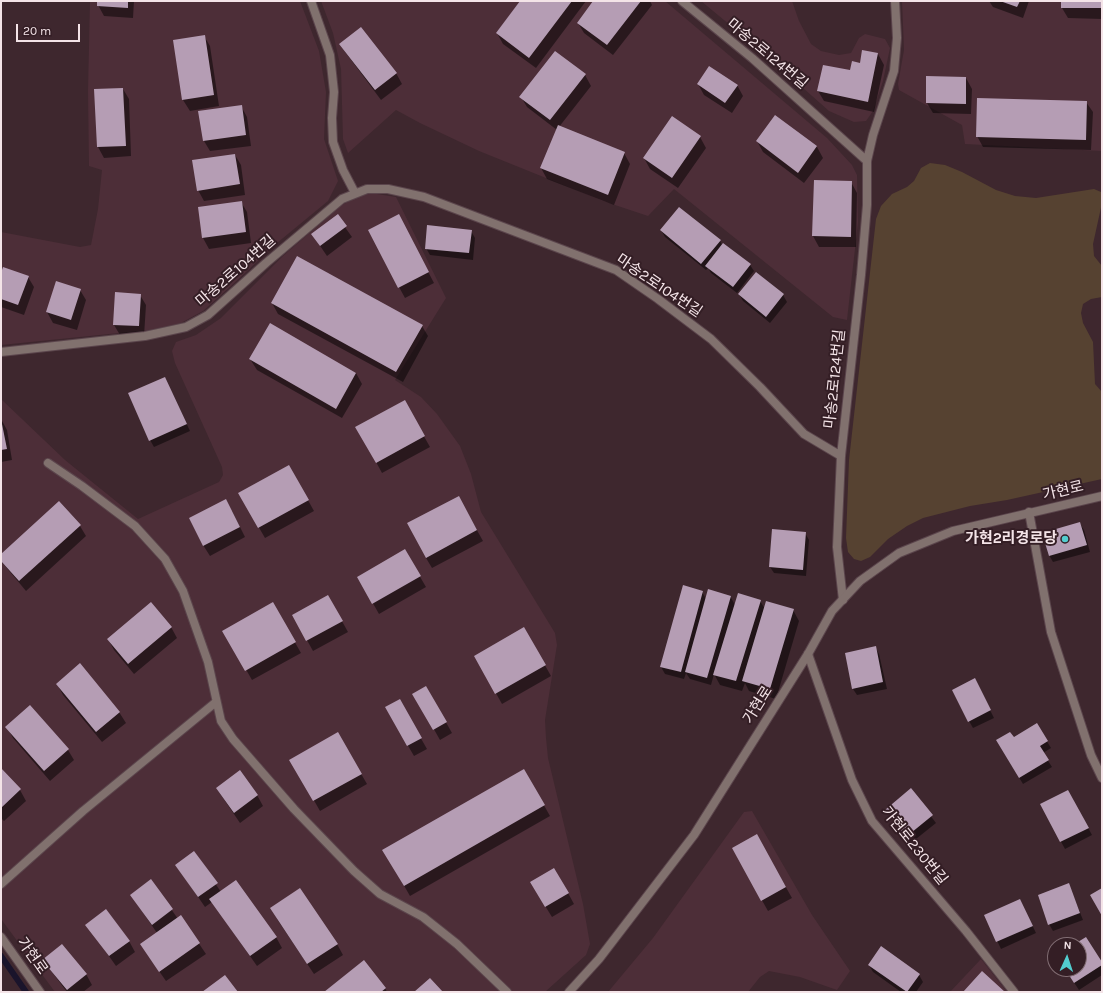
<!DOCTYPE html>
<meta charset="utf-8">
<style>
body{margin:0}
#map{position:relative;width:1103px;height:993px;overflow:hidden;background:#3e272e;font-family:Karla,sans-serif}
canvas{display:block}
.frame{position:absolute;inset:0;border:2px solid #f4e4e8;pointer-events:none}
.north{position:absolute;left:1047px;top:937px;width:40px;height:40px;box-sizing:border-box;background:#341e25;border:1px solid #816d73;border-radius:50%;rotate:3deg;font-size:11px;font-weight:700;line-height:16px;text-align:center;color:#f4e4e8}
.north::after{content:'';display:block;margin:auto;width:14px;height:18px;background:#52cdcf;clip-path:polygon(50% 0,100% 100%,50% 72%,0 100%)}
.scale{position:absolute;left:16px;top:24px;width:64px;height:18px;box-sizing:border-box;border:2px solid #f4e4e8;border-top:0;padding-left:5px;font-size:12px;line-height:14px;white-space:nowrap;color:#f4e4e8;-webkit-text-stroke:3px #341e25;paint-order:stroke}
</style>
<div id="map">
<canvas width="1103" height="993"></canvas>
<div class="frame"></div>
<div class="north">N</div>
<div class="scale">20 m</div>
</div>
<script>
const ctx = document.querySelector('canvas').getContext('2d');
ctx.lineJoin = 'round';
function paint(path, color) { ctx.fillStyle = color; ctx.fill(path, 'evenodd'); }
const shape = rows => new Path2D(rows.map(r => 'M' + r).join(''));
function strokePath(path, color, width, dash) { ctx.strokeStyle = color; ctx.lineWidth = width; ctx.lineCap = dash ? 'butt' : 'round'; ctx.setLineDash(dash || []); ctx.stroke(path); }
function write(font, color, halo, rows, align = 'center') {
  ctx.font = font + ' Karla,"Noto Sans KR",sans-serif'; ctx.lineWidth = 4; ctx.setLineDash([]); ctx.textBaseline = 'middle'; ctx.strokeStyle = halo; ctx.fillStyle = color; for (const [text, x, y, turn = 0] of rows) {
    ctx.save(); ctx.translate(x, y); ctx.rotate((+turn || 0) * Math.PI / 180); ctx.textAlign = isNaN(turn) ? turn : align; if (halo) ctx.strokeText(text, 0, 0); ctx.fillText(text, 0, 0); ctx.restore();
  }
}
paint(shape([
 [90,1,300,1,319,51,326,92,324,139,338,181,328,201,277,243,231,286,203,311,181,323,149,330,1,345,1,232,80,247,91,245,98,209,102,170,89,166,88,91],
 [321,1,665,1,827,138,852,165,857,175,858,222,847,320,833,317,674,189,648,216,603,201,479,151,420,123,396,110,348,153,343,139,341,69,333,33],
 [701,1,792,1,799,21,811,44,821,51,839,55,851,53,859,38,865,34,885,39,890,48,883,81,873,111,866,121,854,122,829,111,759,49],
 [902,1,1102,1,1102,151,965,144,962,125,899,90,898,84,904,50],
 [371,193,396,197,446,298,395,380,421,397,437,414,460,446,471,474,481,512,555,633,557,645,545,720,546,738,548,758,583,904,590,944,586,955,545,992,55,992,1,919,1,399,65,460,138,519,219,482,223,475,222,467,175,363,172,351,176,342,196,335,221,318,284,255,342,205,358,197],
 [752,811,812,915,850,971,837,990,800,977,769,971,760,977,748,992,608,992,653,938,744,812],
 [981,959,1007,992,950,992]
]), '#4d2e38');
paint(shape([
 [930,163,945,165,962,172,996,190,1015,196,1036,198,1094,189,1101,192,1102,203,1093,244,1094,256,1102,266,1102,297,1091,299,1083,304,1081,313,1083,323,1093,342,1095,384,1102,392,1102,479,1007,500,970,506,923,518,907,526,888,539,870,557,861,561,854,559,848,552,846,538,849,460,876,219,881,206,892,194,907,187,914,181,921,168]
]), '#564231');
paint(shape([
 [98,1,134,1,133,18,104,16,98,5],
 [521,1,586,1,536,68,503,44,497,33],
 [595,1,650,1,652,5,613,55,584,33,578,23],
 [989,1,1029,1,1023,18,993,7],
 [1062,1,1102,1,1102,19,1068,18,1062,8],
 [204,36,210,46,219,106,190,111,183,100,174,41],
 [340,45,396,73,402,84,381,100],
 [878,54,884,65,874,112,824,101,818,91],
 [585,75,591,86,559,127,624,153,630,164,614,205,547,179,541,168,557,130,527,107,521,97],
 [966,78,972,89,971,114,933,113,927,103],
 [698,84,737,85,743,96,732,113,704,95],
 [123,89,129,99,131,156,104,158,98,147,95,90],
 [1086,102,1093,112,1091,150,983,147,977,136],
 [241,106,247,117,251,146,210,151,204,141],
 [775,116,817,147,823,158,804,183,763,152,757,141],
 [673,118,700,137,706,148,678,188,650,169,644,158],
 [235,155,241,165,245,195,204,201,198,190],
 [851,182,857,193,856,247,819,247,813,236],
 [241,202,247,212,251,243,209,249,203,238,199,208],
 [337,216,352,237,327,256,312,234],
 [404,226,434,283,405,298,399,287],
 [661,230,720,241,722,245,750,265,754,271,737,293,711,273,708,268,706,270,665,237],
 [471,231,475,238,473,260,430,255,426,248],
 [757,273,783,295,787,302,770,323,743,301,739,294],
 [1,276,28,277,34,287,24,315,1,307],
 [80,290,86,300,77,330,53,323,47,312],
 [140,295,146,305,144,336,120,335,114,325],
 [272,303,422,326,428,336,403,382,278,314],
 [250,359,356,373,362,384,342,418,257,370],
 [165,378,190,431,154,447,150,440],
 [404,401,430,447,382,473,357,427],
 [1,419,7,430,12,460,1,462],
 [289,466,314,511,265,538,239,493],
 [464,507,483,541,432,568,426,558],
 [232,511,245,537,210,556,203,545],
 [1080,524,1084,530,1090,552,1053,562,1049,555],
 [80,526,86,536,26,591,1,561,1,555],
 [805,533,809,540,806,576,774,573,770,567],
 [405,551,426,587,379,614,358,577],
 [702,592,706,599,730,596,735,605,760,601,765,609,793,610,799,621,776,699,749,691,745,683,742,691,720,685,714,674,711,685,690,679,686,673,684,679,665,674,661,667],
 [328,596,348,632,313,651,293,615],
 [273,604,301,653,252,680,224,631],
 [171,627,177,638,134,674,114,650,108,639],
 [524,628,551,676,502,704,475,656],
 [875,647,879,654,887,689,857,695,853,689],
 [57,684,119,712,126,723,102,742,63,695],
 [978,686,994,718,973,728,969,721],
 [426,687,452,733,440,740,414,694],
 [399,700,427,749,414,756,386,708],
 [1037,725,1051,748,1043,753,1052,767,1023,784,997,741,1013,739],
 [7,727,68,750,74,760,50,781,13,738],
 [338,734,367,784,320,811,291,760],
 [1,769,20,790,26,801,4,821,1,818],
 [524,770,550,816,410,896,384,851],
 [217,789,257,795,263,806,240,823],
 [911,790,936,823,911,843,886,810],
 [1072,798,1092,835,1065,849,1041,805],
 [757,836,792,898,768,911,733,849],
 [194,852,221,892,276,937,282,948,257,966,212,902,205,907,176,865],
 [151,880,178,919,181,917,206,954,166,981,147,954,157,933,131,895],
 [1069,885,1083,920,1053,931,1049,924],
 [537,893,568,893,574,904,552,917],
 [1020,900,1036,933,1001,949,985,915],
 [277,919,337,944,343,955,314,974],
 [87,925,129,941,135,952,116,966],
 [1086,938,1102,964,1102,975,1079,990,1065,969,1079,969,1079,945,1075,945],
 [43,960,86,974,92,985,83,992,67,992],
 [869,965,919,975,923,982,916,992,901,992,873,972],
 [385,988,387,992,325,992]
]), '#0007');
strokePath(shape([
 [1,956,26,992]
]), '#1a142b', 6);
paint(shape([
 [97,1,128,1,128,8,97,6],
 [520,1,572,1,529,58,496,33],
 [593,1,641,1,607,45,577,23],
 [1000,1,1020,1,1017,7],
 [1061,1,1102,1,1102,8,1061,8],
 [361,27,397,73,375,90,339,44],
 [205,35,214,95,182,100,173,40],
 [862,50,878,53,868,102,817,91,823,65,850,70,852,61,860,63],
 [555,51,586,74,550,120,519,97],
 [709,66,738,85,725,103,697,84],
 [926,76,966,77,966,104,926,103],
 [123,88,126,146,97,147,94,89],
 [977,98,1087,101,1086,140,976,137],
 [242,105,246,135,203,141,198,111],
 [775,115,817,146,798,173,756,141],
 [672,116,701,136,672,178,643,158],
 [558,125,625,152,608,195,540,168],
 [235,154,240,184,197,191,192,160],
 [814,180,852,181,851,237,812,236],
 [242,201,246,232,202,238,198,207],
 [679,207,721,240,701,264,660,230],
 [338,214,347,226,320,246,311,234],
 [399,214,429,272,398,288,368,230],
 [427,225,472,230,469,253,425,249],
 [723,243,751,264,733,287,705,266],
 [297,256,423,325,396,372,271,303],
 [3,267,29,276,18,305,1,299,1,273],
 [756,272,784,294,766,317,738,294],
 [56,281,81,289,71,320,46,312],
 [115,292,141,294,139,326,113,325],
 [270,323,356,373,336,409,249,359],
 [165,377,187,424,149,441,128,393],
 [405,400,425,436,376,463,355,427],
 [1,419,7,449,1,450],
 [289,465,309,500,258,528,238,493],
 [459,496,477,530,426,558,407,523],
 [226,499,240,527,203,546,189,518],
 [59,501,81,525,19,581,1,561,1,554],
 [1080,522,1087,545,1049,556,1042,533],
 [772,529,806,532,803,570,769,567],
 [405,549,421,576,372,604,357,577],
 [683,585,703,591,681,672,660,667],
 [708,589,731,596,707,678,685,672],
 [738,593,761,600,736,681,713,675],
 [328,595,343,621,306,641,292,615],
 [766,601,794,609,770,689,742,681],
 [151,602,172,627,128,664,107,639],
 [273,602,296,642,245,671,222,631],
 [524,627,546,665,495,694,474,656],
 [876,646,883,682,852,689,845,653],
 [80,663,120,712,96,732,56,684],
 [975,678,991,710,968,722,952,690],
 [426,686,447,722,433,730,412,694],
 [400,699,422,738,407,746,385,707],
 [30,705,69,749,44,771,5,727],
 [1037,723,1048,741,1040,746,1049,760,1019,778,996,740,1010,732,1014,737],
 [338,732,362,774,313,801,289,760],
 [1,768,21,789,1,808],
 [524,769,545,805,404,886,382,850],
 [240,770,258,795,234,813,216,788],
 [911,788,933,815,906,837,885,810],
 [1068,790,1089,828,1060,842,1040,804],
 [757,834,786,887,761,901,732,848],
 [194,851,218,883,198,897,175,865],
 [554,868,569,893,545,907,530,882],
 [151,879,173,909,152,925,130,895],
 [236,880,277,937,250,956,209,899],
 [1069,883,1080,913,1048,925,1038,895],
 [300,888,338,944,307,964,270,908],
 [1102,888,1102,916,1090,895],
 [1020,899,1033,926,996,942,984,915],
 [106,909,130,941,109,956,85,925],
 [181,915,200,943,159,972,140,944],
 [1086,937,1102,962,1102,965,1074,983,1065,969,1079,969,1079,945,1073,945],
 [62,944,87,974,67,990,42,960],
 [881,946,920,974,907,992,868,965],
 [364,960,386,988,381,992,324,992],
 [982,971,1005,992,963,992],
 [225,975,238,992,202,992],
 [430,978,443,992,414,992]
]), '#b59db4');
const service = shape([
 [311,1,330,55,334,92,332,118,333,142,343,170,355,193],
 [682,1,752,58,867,161],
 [1,352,145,336,186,327,208,315,266,263,342,199,367,189,388,189,424,197,616,270,658,299,711,339,760,387,804,434,841,456],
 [48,463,82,486,135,526,165,559,183,591,208,662,221,721,233,739,294,809,354,871,380,894,423,917,457,944,507,992],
 [1029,512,1051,632,1091,755,1102,778],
 [843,600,837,547,841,456,861,275,867,205,867,161,873,135,894,71,897,38,895,1],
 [808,654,852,780,872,821,966,931,1014,992],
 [1,884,83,811,216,702],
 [1,937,40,992]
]);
const tertiary = shape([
 [569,992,599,959,694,835,808,654,832,611,860,581,899,553,953,531,1102,496]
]);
strokePath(service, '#5b454c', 10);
strokePath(tertiary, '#5b454c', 10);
strokePath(service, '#81716e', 8);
strokePath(tertiary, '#81716e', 8);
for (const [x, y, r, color] of [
 [1065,539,4,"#52cdcf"]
]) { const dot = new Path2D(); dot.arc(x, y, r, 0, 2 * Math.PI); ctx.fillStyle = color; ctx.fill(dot); strokePath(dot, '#341e25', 1.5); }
write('15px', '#f4e4e8', '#341e25', [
 ["마송2로124번길",767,54,40],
 ["마송2로104번길",236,271,-41],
 ["마송2로104번길",659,286,34],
 ["마송2로124번길",835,379,-84],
 ["가현로",1063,491,-13],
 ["가현로",758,705,-58],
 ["가현로230번길",914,846,51],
 ["가현로",32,956,55]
]);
write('bold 15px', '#f4e4e8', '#341e25', [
 ["가현2리경로당",1057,539]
], 'right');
</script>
